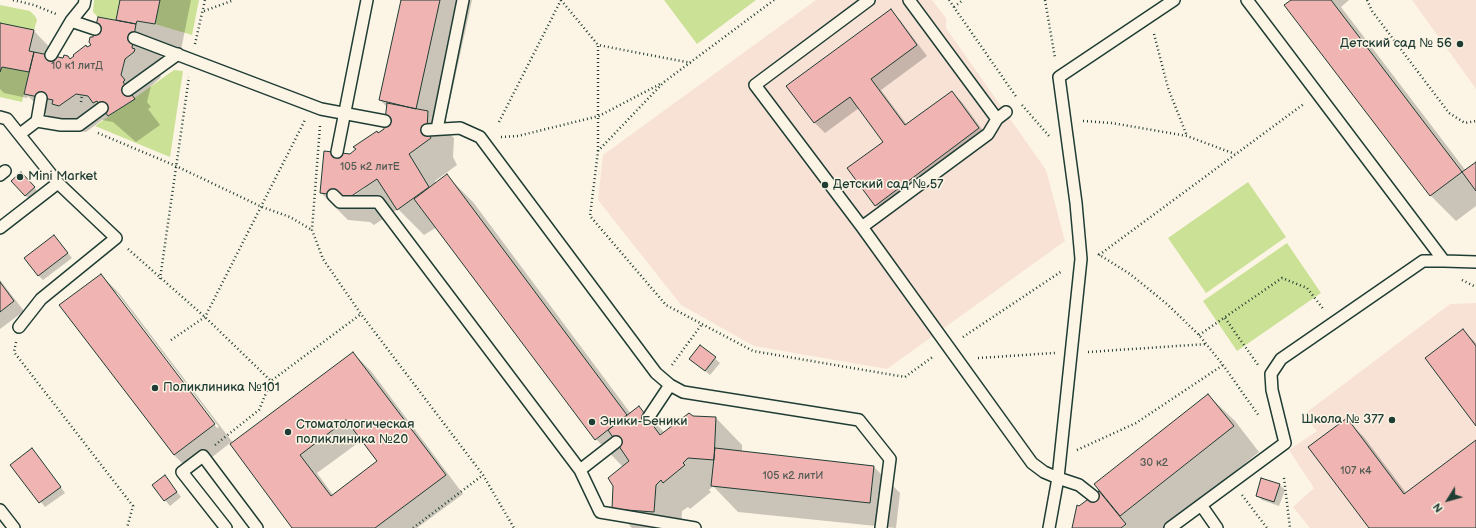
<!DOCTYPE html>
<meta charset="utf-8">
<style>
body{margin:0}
#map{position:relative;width:1476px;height:528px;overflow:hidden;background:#fcf5e5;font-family:"Balsamiq Sans",sans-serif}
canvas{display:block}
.north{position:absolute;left:1428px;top:480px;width:40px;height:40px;-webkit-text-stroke:3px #fcf5e5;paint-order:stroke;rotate:233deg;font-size:11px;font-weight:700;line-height:16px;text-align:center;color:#1f3d34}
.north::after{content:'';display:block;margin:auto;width:14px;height:18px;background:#1f3d34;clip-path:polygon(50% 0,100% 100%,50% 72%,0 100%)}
</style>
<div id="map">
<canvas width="1476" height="528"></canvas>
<div class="north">N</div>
</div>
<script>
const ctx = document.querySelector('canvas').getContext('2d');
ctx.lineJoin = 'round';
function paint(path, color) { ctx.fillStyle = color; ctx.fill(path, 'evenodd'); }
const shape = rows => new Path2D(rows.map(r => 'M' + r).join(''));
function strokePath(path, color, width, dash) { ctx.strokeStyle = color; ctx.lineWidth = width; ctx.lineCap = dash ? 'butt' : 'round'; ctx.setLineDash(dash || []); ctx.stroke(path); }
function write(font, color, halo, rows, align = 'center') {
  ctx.font = font + ' "Balsamiq Sans",sans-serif'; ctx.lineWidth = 3; ctx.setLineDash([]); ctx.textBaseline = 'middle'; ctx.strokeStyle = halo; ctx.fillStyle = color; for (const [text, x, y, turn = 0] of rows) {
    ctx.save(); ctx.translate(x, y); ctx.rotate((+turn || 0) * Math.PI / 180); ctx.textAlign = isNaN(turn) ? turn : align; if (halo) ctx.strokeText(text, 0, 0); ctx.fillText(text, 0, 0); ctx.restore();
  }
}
paint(shape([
 [816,0,932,0,946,18,946,28,1046,170,1065,241,887,369,754,346,681,305,598,200,603,155],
 [1412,0,1476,0,1476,89],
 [1476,303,1476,528,1310,528,1293,507,1314,488,1289,450,1317,431,1303,415,1450,304]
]), '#f8e2d6');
paint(shape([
 [94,0,120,0,116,20,98,17,93,12],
 [160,0,199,0,192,35,155,24],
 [664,0,756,0,697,44],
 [0,5,30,11,35,16,37,20,34,30,0,23],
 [2,67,29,72,22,102,0,97,0,72],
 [174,70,183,71,170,157,95,126],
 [1248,182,1286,237,1206,293,1168,238],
 [1287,243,1321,293,1237,351,1203,301]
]), '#cbe196');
paint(shape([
 [121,0,191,0,181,50,163,47,158,73,161,76,160,78,151,86,147,102,151,107,148,109,160,125,136,142,113,122,102,120,86,132,79,131,74,125,52,120,28,96,27,98,4,93,0,89,0,24,34,31,60,58,71,60,92,45,117,21],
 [402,0,472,0,444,128,454,138,453,157,457,165,435,181,436,183,447,176,473,202,631,414,639,407,665,433,693,417,716,418,742,445,742,452,874,467,900,493,896,528,738,512,713,486,709,490,711,492,690,509,688,507,682,511,681,528,632,528,613,508,623,467,596,439,437,227,424,235,398,209,374,225,370,222,348,220,321,193,351,155,385,130,388,108,380,100],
 [364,186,365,188,349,199,349,197],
 [1292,0,1349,0,1341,7,1466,171,1476,163,1476,206,1456,221,1431,196,1286,5],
 [890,10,900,20,927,56,881,90,907,125,952,92,962,102,989,139,886,215,876,205,884,142,859,108,825,133,815,123,788,86],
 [26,178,39,193,30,200,25,195],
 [59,242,72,258,43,280,38,275],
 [101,275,119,293,233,443,353,353,371,371,463,494,417,528,293,528,230,443,192,473,174,455,61,305],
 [114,293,117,293,219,427,217,428],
 [362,440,378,462,333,495,317,473],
 [0,280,24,311,0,329],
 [1463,330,1476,343,1476,424],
 [700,346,720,363,710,375,690,359],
 [1208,395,1235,421,1259,452,1165,528,1073,528,1080,507],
 [1347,420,1364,437,1407,494,1476,441,1476,528,1371,528],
 [37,455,65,493,45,507,12,465],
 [165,477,181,497,170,506,153,486],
 [1280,485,1285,490,1279,506,1262,500,1257,495]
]), '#0003');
const building = shape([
 [120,0,160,0,155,24,137,21,136,24,116,20,120,0],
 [401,0,440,0,416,109,379,100,401,0],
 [1291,0,1331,0,1462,172,1430,196,1284,5,1291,0],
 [891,9,917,45,871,79,905,125,952,91,979,128,875,206,847,168,883,142,850,97,814,123,786,86,891,9],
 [98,17,136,24,132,48,135,49,134,52,125,59,121,75,125,80,123,82,135,99,108,116,97,101,93,103,88,96,76,94,59,106,52,104,53,100,24,94,34,52,63,58,64,55,68,56,70,59,74,56,73,55,86,45,87,47,91,45,89,42,90,37,93,37,98,17],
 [0,23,34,30,29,51,34,52,29,72,2,67,0,72,0,23],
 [387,103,428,111,427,130,431,138,409,154,429,187,397,210,377,179,347,199,343,196,320,193,324,151,350,154,356,149,353,147,377,131,378,133,384,129,387,103],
 [1476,162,1476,191,1462,172,1476,162],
 [21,172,35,187,25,196,11,181,21,172],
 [447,174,627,415,595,440,414,199,447,174],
 [54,235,68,253,38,276,24,258,54,235],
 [101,274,215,424,174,455,59,305,101,274],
 [0,282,14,301,0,312,0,282],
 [1463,329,1476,346,1476,426,1425,358,1463,329],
 [700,345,716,357,705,371,689,359,700,345],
 [353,352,446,475,375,528,292,528,230,444,353,352],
 [346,420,377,461,331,496,300,455,346,420],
 [1208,394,1234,426,1120,516,1094,484,1208,394],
 [639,406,660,435,689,413,693,416,716,417,714,460,688,458,683,463,685,465,663,483,661,480,656,485,654,512,612,509,613,486,608,478,629,461,608,430,639,406],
 [1347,418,1404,494,1476,440,1476,528,1369,528,1308,447,1347,418],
 [32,448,61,487,39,503,10,465,32,448],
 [715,448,874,466,870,503,711,486,715,448],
 [165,475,177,492,164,501,152,485,165,475],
 [1261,478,1280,484,1274,502,1256,496,1261,478],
 [1099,491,1126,524,1121,528,1072,528,1077,505,1079,506,1099,491]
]);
paint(building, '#f0b5b2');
strokePath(building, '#1f3d34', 1);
const lane = shape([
 [869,0,755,85,862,227,1032,463,1044,472,1058,478,1049,528],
 [1247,0,1444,261,1476,262],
 [71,21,95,29],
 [134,38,321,109,385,121],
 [51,55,71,21,84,5,85,0],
 [128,90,178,54],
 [0,117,7,119,58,183,116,238,41,299,19,327],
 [997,119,1006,112],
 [37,121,61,125,79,125,102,108],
 [437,129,463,0],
 [427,130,460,128,480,137,656,373,670,385,683,392,859,420,890,459,881,528],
 [20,134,37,121,41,98],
 [337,152,367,0],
 [0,175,5,171],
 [333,195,340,202,378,202,580,470,600,512,695,528],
 [862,227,988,134,997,119,909,0],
 [0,228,58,183],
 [648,418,670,385],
 [580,470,616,442],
 [1093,496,1079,485,1058,478,1081,259,1076,203,1059,77,1174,0],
 [1201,505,1217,528],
 [0,510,14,528],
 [226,528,182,472,203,456,257,528],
 [1170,528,1285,443,1272,390,1271,374,1281,359,1423,261,1444,261]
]);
strokePath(lane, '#1f3d34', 14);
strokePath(shape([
 [13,0,34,5,56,14],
 [561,0,598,45],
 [774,0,664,82,598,151,590,216,666,305,753,351,905,377,934,356],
 [949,0,1017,98],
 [1045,0,1055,58],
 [1367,0,1372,11,1449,113,1465,123,1476,121],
 [954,7,963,0],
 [204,11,234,0],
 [1154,34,1168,88,1187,136],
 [195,44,205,0],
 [81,102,82,95],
 [1022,105,1049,136],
 [1083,121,1112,123,1187,136,1235,154],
 [499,122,561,0],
 [320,126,312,230,323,259,361,314,483,475,514,528],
 [98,133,176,166,262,207,290,217,312,230],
 [501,137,518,136,599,116,662,83],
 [598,151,598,45,691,63],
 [128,249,205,317,271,381,361,314],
 [1098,254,1130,274,1167,304,1199,335,1223,365,1259,416],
 [1099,255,1305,103],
 [160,279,189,77],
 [1462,280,1476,287],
 [1225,318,1258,365],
 [1199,335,1282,278,1307,288,1324,310],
 [963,337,1062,271],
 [171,340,205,317,305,120],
 [16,342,14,352,133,506,127,528],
 [1088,352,1207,344],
 [978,358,1055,353],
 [672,365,702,324],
 [215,445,259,410,271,381],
 [1077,450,1136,423,1223,365],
 [1284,478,1290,528],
 [1242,495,1267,528],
 [413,528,483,475]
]), '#1f3d34', 2.5, [1, 3]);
strokePath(lane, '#fcf5e5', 11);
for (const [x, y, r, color] of [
 [1460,44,4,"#1f3d34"],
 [20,177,4,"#1f3d34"],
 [825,185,4,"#1f3d34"],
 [155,388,4,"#1f3d34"],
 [1392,420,4,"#1f3d34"],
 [592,422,4,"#1f3d34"],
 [288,432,4,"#1f3d34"]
]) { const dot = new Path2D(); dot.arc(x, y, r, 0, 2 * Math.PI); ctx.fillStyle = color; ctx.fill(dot); strokePath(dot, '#fcf5e5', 1.5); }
write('11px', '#535b54', null, [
 ["10 к1 литД",77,66],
 ["105 к2 литЕ",370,167],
 ["30 к2",1154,463],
 ["107 к4",1356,471],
 ["105 к2 литИ",793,476]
]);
write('13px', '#1f3d34', '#fcf5e5', [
 ["Детский сад № 56",1452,44,"right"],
 ["Mini Market",28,177],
 ["Детский сад № 57",833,185],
 ["Поликлиника №101",163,388],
 ["Школа № 377",1384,420,"right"],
 ["Эники-Беники",600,422],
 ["Стоматологическая",296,425],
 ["поликлиника №20",296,440]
], 'left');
</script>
